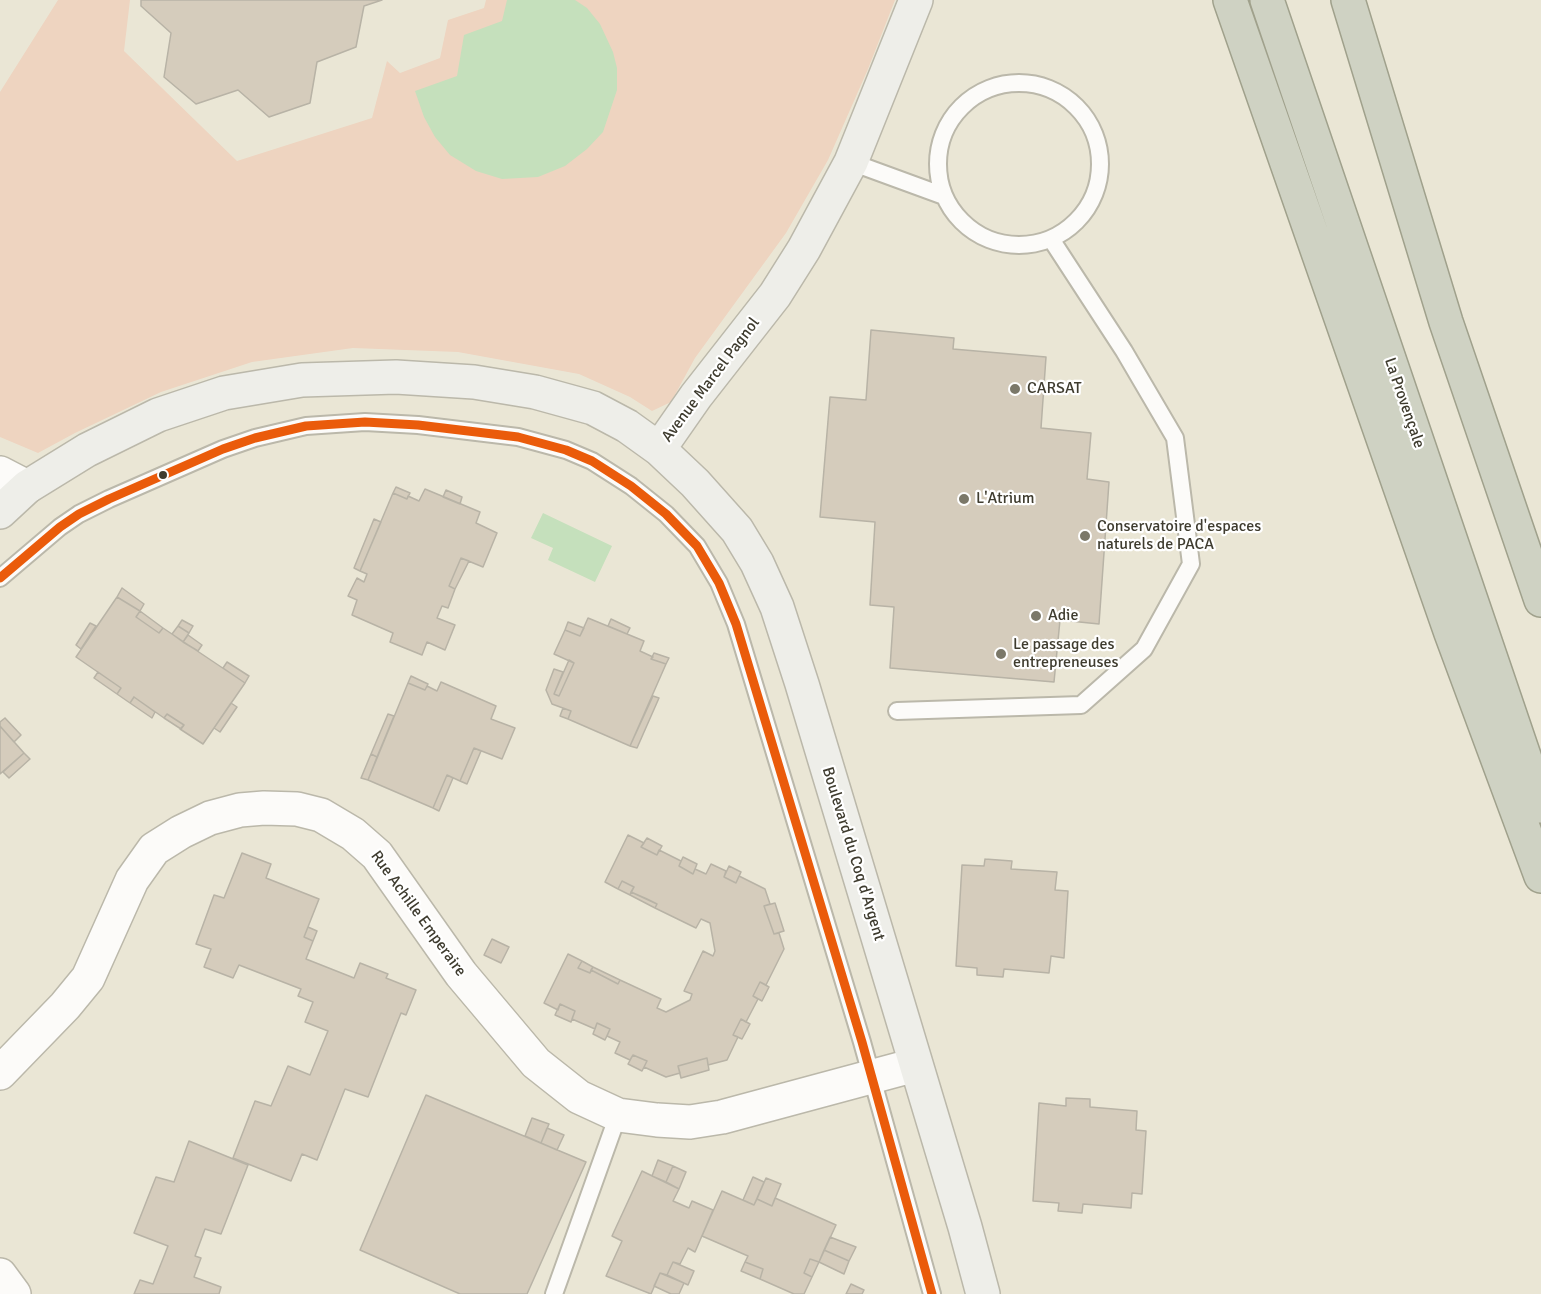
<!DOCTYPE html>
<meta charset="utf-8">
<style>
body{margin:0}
canvas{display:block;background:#eae6d5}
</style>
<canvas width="1541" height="1294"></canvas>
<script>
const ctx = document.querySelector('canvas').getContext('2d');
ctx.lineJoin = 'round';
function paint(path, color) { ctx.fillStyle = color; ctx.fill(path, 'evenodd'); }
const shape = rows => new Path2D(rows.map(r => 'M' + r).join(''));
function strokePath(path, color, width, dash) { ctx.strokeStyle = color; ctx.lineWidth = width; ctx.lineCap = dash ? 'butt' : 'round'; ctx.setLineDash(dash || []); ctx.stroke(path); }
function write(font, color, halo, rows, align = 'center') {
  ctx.font = font + ' Signika,sans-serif'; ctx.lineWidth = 4.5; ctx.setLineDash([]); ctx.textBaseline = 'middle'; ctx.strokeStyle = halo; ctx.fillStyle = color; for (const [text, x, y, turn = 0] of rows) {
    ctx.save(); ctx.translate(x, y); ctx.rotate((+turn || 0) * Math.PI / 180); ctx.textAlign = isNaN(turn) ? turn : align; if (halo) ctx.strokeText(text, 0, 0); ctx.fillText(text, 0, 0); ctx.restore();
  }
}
paint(shape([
 [58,0,130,0,124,51,237,161,372,118,387,61,400,73,440,58,448,20,484,8,486,0,895,0,868,69,828,160,786,233,695,358,671,402,652,411,630,397,579,374,458,352,353,348,252,362,161,392,75,433,38,453,0,437,0,92]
]), '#eed4c0');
paint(shape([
 [507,0,575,0,587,8,600,24,613,52,617,68,617,90,603,132,587,149,565,166,538,177,502,179,476,171,450,155,435,137,424,117,415,91,457,76,464,35,502,21],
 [543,513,612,546,595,582,548,560,553,548,531,538]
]), '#c5e0bc');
const building = shape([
 [141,0,382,0,364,6,356,47,317,62,310,103,269,117,238,90,196,104,164,77,171,33,141,6,141,0],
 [871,330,954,338,953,349,1046,357,1041,428,1091,433,1087,479,1109,482,1099,624,1060,620,1054,682,890,668,894,607,870,605,875,522,820,517,830,397,866,400,871,330],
 [396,487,410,493,407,499,393,493,396,487],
 [425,489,480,512,476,523,497,533,483,567,461,558,449,586,455,589,448,608,442,606,437,618,455,625,445,650,427,642,422,655,390,642,393,633,352,615,357,600,348,596,357,578,364,582,367,574,360,571,393,493,407,499,408,496,419,501,425,489],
 [446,490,462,497,460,504,443,497,446,490],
 [374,519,381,522,360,571,354,568,374,519],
 [461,558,469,561,455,589,449,586,461,558],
 [122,588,144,604,140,611,117,597,122,588],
 [117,597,140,611,136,617,159,633,163,628,245,683,203,744,180,729,184,725,167,714,164,718,134,697,130,703,117,694,121,688,76,657,117,597],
 [140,611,163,628,159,633,136,617,140,611],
 [588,618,644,641,640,651,653,657,651,659,666,664,630,746,568,719,571,711,552,704,546,690,554,669,563,672,554,694,559,696,574,663,554,654,565,630,580,636,588,618],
 [611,619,630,628,627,634,608,626,611,619],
 [182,620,193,626,189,633,178,626,182,620],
 [568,622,584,628,580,636,565,630,568,622],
 [90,623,96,626,81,649,76,645,90,623],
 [178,626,189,633,183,642,172,634,178,626],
 [188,635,202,645,198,651,183,642,188,635],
 [654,653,669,658,666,664,651,659,654,653],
 [569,660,574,663,559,696,554,694,569,660],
 [227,662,249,676,245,683,223,668,227,662],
 [98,672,121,688,117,694,94,678,98,672],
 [411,676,428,684,425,690,408,683,411,676],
 [441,682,496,706,491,719,515,728,502,759,474,748,460,781,447,775,433,808,368,780,408,683,425,690,427,686,437,691,441,682],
 [653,696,659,698,637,748,630,746,653,696],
 [134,697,155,712,152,718,130,703,134,697],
 [231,703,237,707,220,732,214,728,231,703],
 [563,708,571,711,568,719,560,716,563,708],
 [167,714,184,725,181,729,164,718,167,714],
 [388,714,394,716,377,757,371,754,388,714],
 [5,718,21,735,14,742,0,726,0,722,5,718],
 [0,726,24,753,0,774,0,726],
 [474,748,481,751,467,784,460,781,474,748],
 [24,753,30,759,9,778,3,772,24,753],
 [371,754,377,757,368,780,361,778,371,754],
 [447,775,453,778,439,811,433,808,447,775],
 [628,835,644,843,641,847,657,855,659,850,681,861,679,866,693,874,695,869,706,874,711,864,726,871,724,877,736,883,739,876,765,889,770,904,764,906,774,934,779,933,784,949,766,985,760,982,753,996,758,999,746,1022,741,1019,733,1035,738,1037,727,1060,708,1065,707,1058,678,1066,680,1073,666,1077,644,1067,647,1061,633,1055,630,1060,615,1053,620,1042,607,1036,610,1029,597,1023,595,1029,572,1019,575,1011,560,1004,558,1010,544,1003,568,954,582,961,578,968,590,973,591,970,618,984,620,980,661,999,657,1008,666,1012,690,1000,692,994,684,991,703,951,713,956,715,951,710,923,701,919,696,928,655,908,657,904,631,892,634,887,622,881,618,889,605,882,628,835],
 [647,838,662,846,657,855,641,847,647,838],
 [242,853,271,864,266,878,319,899,304,937,313,941,306,959,354,978,360,963,388,974,386,978,416,990,406,1015,401,1013,368,1097,345,1089,317,1160,302,1154,291,1181,233,1158,255,1101,271,1106,288,1066,310,1075,328,1031,305,1022,313,1002,298,996,301,989,239,965,233,978,204,967,211,949,196,944,214,895,224,898,242,853],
 [683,857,697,864,693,874,679,866,683,857],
 [985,859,1012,861,1011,869,1057,872,1055,890,1068,891,1064,958,1051,956,1049,973,1004,969,1003,977,977,975,977,968,956,966,962,865,984,866,985,859],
 [729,866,741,872,736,883,724,877,729,866],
 [622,881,634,887,630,895,618,889,622,881],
 [631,892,647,899,657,904,655,908,630,895,631,892],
 [775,903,784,931,774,934,764,906,775,903],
 [308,927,317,931,313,941,304,937,308,927],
 [492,939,509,947,501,963,484,955,492,939],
 [582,961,593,967,590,973,578,968,582,961],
 [593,967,620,980,618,984,591,970,593,967],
 [760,982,769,987,762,1001,753,996,760,982],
 [560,1004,575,1011,571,1022,555,1015,560,1004],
 [741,1019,750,1024,742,1039,733,1035,741,1019],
 [597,1023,610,1029,605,1040,593,1034,597,1023],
 [633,1055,647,1061,642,1071,628,1064,633,1055],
 [707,1058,709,1070,681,1078,678,1066,707,1058],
 [426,1095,586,1162,527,1294,460,1294,360,1250,426,1095],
 [1066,1098,1090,1099,1090,1107,1137,1111,1136,1130,1146,1131,1142,1194,1132,1193,1131,1208,1083,1204,1082,1213,1058,1211,1059,1203,1033,1201,1039,1103,1066,1106,1066,1098],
 [532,1118,549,1124,541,1143,525,1136,532,1118],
 [547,1128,564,1135,557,1150,541,1143,547,1128],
 [189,1141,248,1165,221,1234,205,1229,195,1256,201,1258,194,1277,221,1287,219,1294,134,1294,140,1280,153,1284,168,1246,134,1233,156,1177,174,1182,189,1141],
 [658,1160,673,1166,666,1182,652,1176,658,1160],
 [673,1166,686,1172,679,1189,666,1182,673,1166],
 [642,1171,679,1189,673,1201,689,1208,692,1201,713,1210,695,1252,688,1248,680,1264,673,1262,667,1275,660,1273,651,1294,606,1276,622,1241,612,1236,642,1171],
 [753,1177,764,1182,754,1205,743,1200,753,1177],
 [766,1178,781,1184,772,1206,757,1199,766,1178],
 [722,1191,754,1205,757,1199,772,1206,775,1198,836,1225,819,1262,810,1259,804,1273,812,1277,804,1294,794,1294,760,1279,763,1269,745,1262,748,1256,702,1236,722,1191],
 [830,1237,856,1247,849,1261,824,1250,830,1237],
 [824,1250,849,1261,844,1274,819,1262,824,1250],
 [810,1259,819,1262,812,1277,804,1273,810,1259],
 [673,1262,694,1271,688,1285,667,1275,673,1262],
 [745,1262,763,1269,760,1279,741,1271,745,1262],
 [660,1273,684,1283,679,1294,671,1294,654,1286,660,1273],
 [851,1284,864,1290,862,1294,846,1294,851,1284]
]);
paint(building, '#d5ccbc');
strokePath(building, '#b8b3a6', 1.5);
const lane = shape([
 '938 164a81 81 0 1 1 162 0a81 81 0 1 1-162 0Z',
 [851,162,944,196],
 [0,578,60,527,79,514,109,499,223,449,255,438,306,426,365,422,418,425,518,437,566,450,592,461,631,486,666,514,697,546,719,583,736,624,862,1042,932,1294],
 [897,711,1081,705,1144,649,1191,564,1175,438,1124,351,1051,239],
 [554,1294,618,1115]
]);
const street = shape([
 [0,473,27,487],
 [0,1073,65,1006,88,978,132,880,154,849,181,832,210,818,240,810,264,808,297,809,321,815,353,834,377,855,461,974,536,1063,579,1097,618,1115,657,1120,690,1122,722,1117,915,1065],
 [0,1275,14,1294]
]);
const secondary = shape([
 [659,449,696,396,775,295,804,249,851,162,916,0],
 [0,512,27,487,87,450,158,415,224,393,302,380,396,377,474,382,535,392,593,408,627,426,659,449,695,483,737,530,757,563,777,607,802,684,965,1227,983,1294]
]);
const highway = shape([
 [1230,0,1451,633,1541,876],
 [1267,0,1541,806],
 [1348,0,1446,322,1541,600]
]);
strokePath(lane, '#bbb8aa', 20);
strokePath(street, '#bbb8aa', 36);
strokePath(secondary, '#bbb8aa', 36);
strokePath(highway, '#a0a18c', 36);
strokePath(lane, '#fcfbf9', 16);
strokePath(street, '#fcfbf9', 33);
strokePath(secondary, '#eeeee9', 33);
strokePath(highway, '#cfd2c3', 33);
strokePath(shape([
 [0,578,60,527,79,514,109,499,223,449,255,438,306,426,365,422,418,425,518,437,566,450,592,461,631,486,666,514,697,546,719,583,736,624,862,1042,932,1294]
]), '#ea5b0b', 9);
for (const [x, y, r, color] of [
 [1015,389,6,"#7b7869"],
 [163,475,5,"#3f3c2f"],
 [964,499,6,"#7b7869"],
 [1085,536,6,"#7b7869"],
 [1036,616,6,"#7b7869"],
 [1001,654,6,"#7b7869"]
]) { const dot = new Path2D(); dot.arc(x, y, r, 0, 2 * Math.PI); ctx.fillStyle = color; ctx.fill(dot); strokePath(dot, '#fff', 2); }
write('16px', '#3f3c2f', '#fff', [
 ["Avenue Marcel Pagnol",711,380,-53],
 ["La Provençale",1404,403,71],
 ["Boulevard du Coq d'Argent",853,854,73],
 ["Rue Achille Emperaire",418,914,54]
]);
write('16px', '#3f3c2f', '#fff', [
 ["CARSAT",1027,389],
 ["L'Atrium",976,499],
 ["Conservatoire d'espaces",1097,527],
 ["naturels de PACA",1097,545],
 ["Adie",1048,616],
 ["Le passage des",1013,645],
 ["entrepreneuses",1013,663]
], 'left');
</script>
